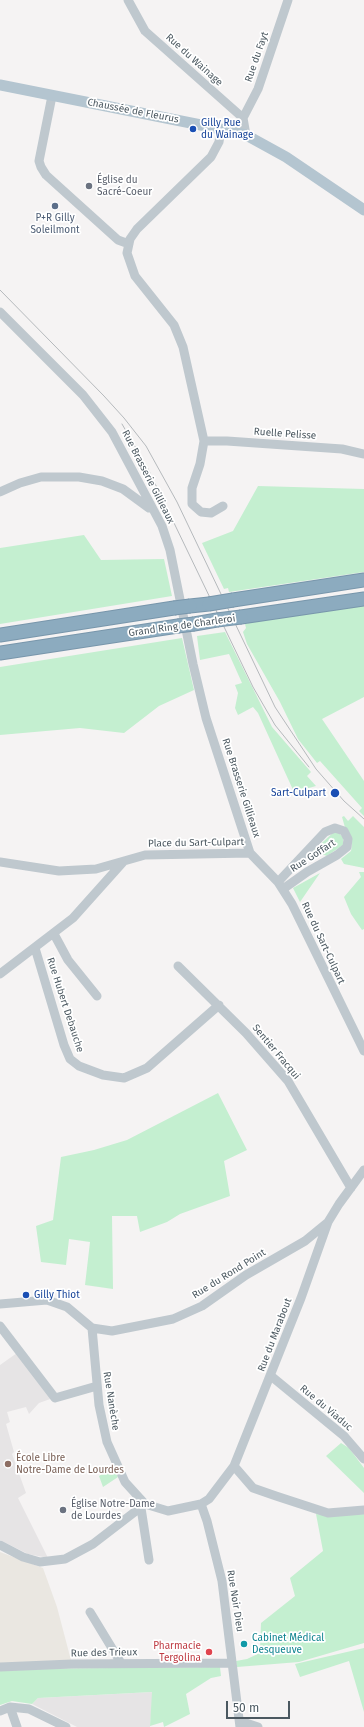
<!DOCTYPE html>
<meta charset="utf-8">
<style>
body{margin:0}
#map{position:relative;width:364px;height:1727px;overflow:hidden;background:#f5f3f3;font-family:"Fira Sans",sans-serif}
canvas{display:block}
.scale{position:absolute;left:226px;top:1701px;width:64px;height:18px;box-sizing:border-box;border:2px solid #4b5860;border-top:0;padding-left:5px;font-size:12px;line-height:14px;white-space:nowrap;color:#4b5860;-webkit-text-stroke:3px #fff;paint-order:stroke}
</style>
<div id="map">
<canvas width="364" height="1727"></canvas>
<div class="scale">50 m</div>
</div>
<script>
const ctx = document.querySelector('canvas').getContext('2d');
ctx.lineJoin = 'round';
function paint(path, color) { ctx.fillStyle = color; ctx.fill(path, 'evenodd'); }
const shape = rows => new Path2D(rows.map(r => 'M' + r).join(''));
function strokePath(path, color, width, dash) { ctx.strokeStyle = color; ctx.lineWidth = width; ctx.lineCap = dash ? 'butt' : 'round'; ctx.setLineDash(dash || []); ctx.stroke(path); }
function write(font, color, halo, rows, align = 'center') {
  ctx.font = font + ' "Fira Sans",sans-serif'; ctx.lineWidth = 3.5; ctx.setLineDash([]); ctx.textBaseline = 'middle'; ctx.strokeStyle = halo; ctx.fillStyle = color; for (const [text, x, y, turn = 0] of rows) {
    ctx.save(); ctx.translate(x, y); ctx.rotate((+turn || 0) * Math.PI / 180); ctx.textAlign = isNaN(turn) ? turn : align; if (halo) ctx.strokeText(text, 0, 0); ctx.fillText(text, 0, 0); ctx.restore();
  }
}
paint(shape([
 [0,1552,43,1568,57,1607,72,1664,0,1663]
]), '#eae7e1');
paint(shape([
 [17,1353,53,1398,39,1403,29,1414,26,1407,7,1412,10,1422,6,1424,14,1452,12,1454,26,1493,18,1498,48,1558,28,1554,0,1540,0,1365],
 [153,1692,150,1727,77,1727,32,1704,38,1698]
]), '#e6e4e5');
paint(shape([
 [258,486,364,489,364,572,229,592,228,588,224,589,202,543,233,531],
 [84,535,101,560,164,559,172,596,0,624,0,548],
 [364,604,364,697,322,719,364,781,364,816,359,811,362,808,320,761,317,763,298,739,280,702,247,644,243,632,246,628,245,624,258,620],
 [225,632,272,727,311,772,307,776,316,786,294,792,258,713,253,707,238,715,235,708,238,693,235,685,242,683,229,654,200,660,197,636],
 [182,638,194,690,159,706,124,733,80,728,0,735,0,667],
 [344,816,348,821,353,816,364,827,364,868,344,864,341,859,351,851,352,844,351,836,346,831,342,817],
 [336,830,343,837,343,845,327,856,313,851],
 [359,872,364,872,364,929,362,930,351,914,344,897,361,877],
 [320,873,300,902,293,888],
 [218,1093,247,1150,224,1161,230,1196,180,1214,167,1222,140,1232,137,1216,112,1216,113,1289,85,1285,90,1242,69,1239,66,1265,41,1262,36,1226,53,1220,61,1157,94,1150,127,1140],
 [341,1443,349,1448,364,1468,364,1493,326,1456],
 [113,1467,118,1477,103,1487,99,1476],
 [316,1514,335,1516,364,1514,364,1643,299,1662,237,1667,236,1661,247,1659,260,1653,261,1623,295,1596,290,1578,323,1551],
 [364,1648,364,1712,349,1661,300,1677,295,1664],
 [220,1667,221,1676,211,1678,186,1694,190,1714,164,1727,163,1722,150,1726,152,1692,38,1698,32,1704,12,1701,0,1705,0,1669]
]), '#c4efd0');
const highway = shape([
 [233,600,364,580],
 [190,606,209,604],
 [241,617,364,599],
 [194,624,217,620],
 [0,635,174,608],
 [0,653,178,626]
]);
strokePath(highway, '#7896ab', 15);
strokePath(shape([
 [128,0,145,31,243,118,246,135],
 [52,96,39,161,41,167,46,175,118,240,129,244],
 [243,118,258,89,288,0],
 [221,129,219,142,211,157,137,229,130,239,127,253,135,276,174,325,183,347,204,441,200,464,192,488,192,504,201,512,211,513,223,506],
 [0,312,83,395,112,432,162,526,170,550,193,664,206,718,250,853,278,882,292,904,364,1051],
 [204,441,227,441,342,449,364,454],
 [0,492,20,483,41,477,79,477,102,481,123,489,149,508],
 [0,862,59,871,96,869,145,855,250,853],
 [278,882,325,832,335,828,344,831,348,839,347,847,337,855,307,872,283,889],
 [54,934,68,960,97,996],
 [35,948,64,1045,70,1059,79,1066,103,1075,124,1078,147,1068,219,1005],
 [178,966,246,1033,288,1081,351,1188],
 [0,974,73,918,124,861],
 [0,1304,47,1300,67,1307,92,1328,112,1331,173,1319,202,1306,246,1275,305,1241,327,1223],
 [0,1326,55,1398,97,1386],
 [92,1328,99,1405,107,1442,125,1482,145,1504,168,1511,201,1504,209,1499,234,1466,301,1298,328,1222,339,1204,364,1170],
 [271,1376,344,1436,364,1459],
 [234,1466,253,1488,276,1496,328,1513,364,1510],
 [201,1504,207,1521,222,1581,240,1727],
 [141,1508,149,1560],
 [0,1545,23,1557,40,1562,65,1559,93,1544,145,1504],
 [90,1612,121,1663],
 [0,1667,72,1664,232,1663],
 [10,1707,17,1727],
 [0,1711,10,1707,29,1709,66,1727],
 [240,1721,258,1727]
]), '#bfc8ce', 9);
strokePath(shape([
 [0,85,221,129,246,135,286,157,364,210]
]), '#b4c5d0', 11);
strokePath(highway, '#8cabbf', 13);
strokePath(shape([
 [0,290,104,396,124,418,146,446,177,502,275,707,316,769,344,801,364,819],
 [122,424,148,469,253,687,275,725,309,767]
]), '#b5b9bc', 1);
const highwayBridge = shape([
 [209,604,233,600],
 [174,608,190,606],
 [217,620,241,617],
 [178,626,194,624]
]);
strokePath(highwayBridge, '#7896ab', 15, []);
strokePath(highwayBridge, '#8cabbf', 13);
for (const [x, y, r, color] of [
 [193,129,4,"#1a4fb4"],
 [89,186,4,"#6b7280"],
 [55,206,4,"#5c6f8a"],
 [335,793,5,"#1a4fb4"],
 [26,1295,4,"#1a4fb4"],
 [8,1464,4,"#8d6e63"],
 [63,1510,4,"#6b7280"],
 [244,1644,4,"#0f9aa8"],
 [209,1652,4,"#e0444e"]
]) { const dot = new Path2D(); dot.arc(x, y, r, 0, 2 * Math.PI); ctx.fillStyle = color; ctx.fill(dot); strokePath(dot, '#fff', 1.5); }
write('10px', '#4b5860', '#fff', [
 ["Rue du Fayt",257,57,-71],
 ["Rue du Wainage",194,60,42],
 ["Chaussée de Fleurus",133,111,11],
 ["Ruelle Pelisse",285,434,4],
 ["Rue Brasserie Gillieaux",148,477,63],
 ["Grand Ring de Charleroi",182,626,-8],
 ["Rue Brasserie Gillieaux",241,788,72],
 ["Place du Sart-Culpart",196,843,-1],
 ["Rue Goffart",313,856,-33],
 ["Rue du Sart-Culpart",323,943,65],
 ["Rue Hubert Debauche",65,1005,72],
 ["Sentier Fracqui",276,1052,50],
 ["Rue du Rond Point",229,1274,-32],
 ["Rue du Marabout",275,1335,-69],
 ["Rue Nanèche",111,1401,81],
 ["Rue du Viaduc",326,1408,40],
 ["Rue Noir Dieu",235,1601,81],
 ["Rue des Trieux",104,1653,-1]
]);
write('10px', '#164399', '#fff', [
 ["Gilly Rue",201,123],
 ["du Wainage",201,135],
 ["Sart-Culpart",326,793,"right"],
 ["Gilly Thiot",34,1295]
], 'left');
write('10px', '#5b616d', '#fff', [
 ["Église du",97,180],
 ["Sacré-Coeur",97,192],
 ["Église Notre-Dame",71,1504],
 ["de Lourdes",71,1516]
], 'left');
write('10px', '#4e5e75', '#fff', [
 ["P+R Gilly",55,218],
 ["Soleilmont",55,230]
]);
write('10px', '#785e54', '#fff', [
 ["École Libre",16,1458],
 ["Notre-Dame de Lourdes",16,1470]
], 'left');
write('10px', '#0d838f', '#fff', [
 ["Cabinet Médical",252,1638],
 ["Desqueuve",252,1650]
], 'left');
write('10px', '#be3a42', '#fff', [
 ["Pharmacie",201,1646],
 ["Tergolina",201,1658]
], 'right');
</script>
